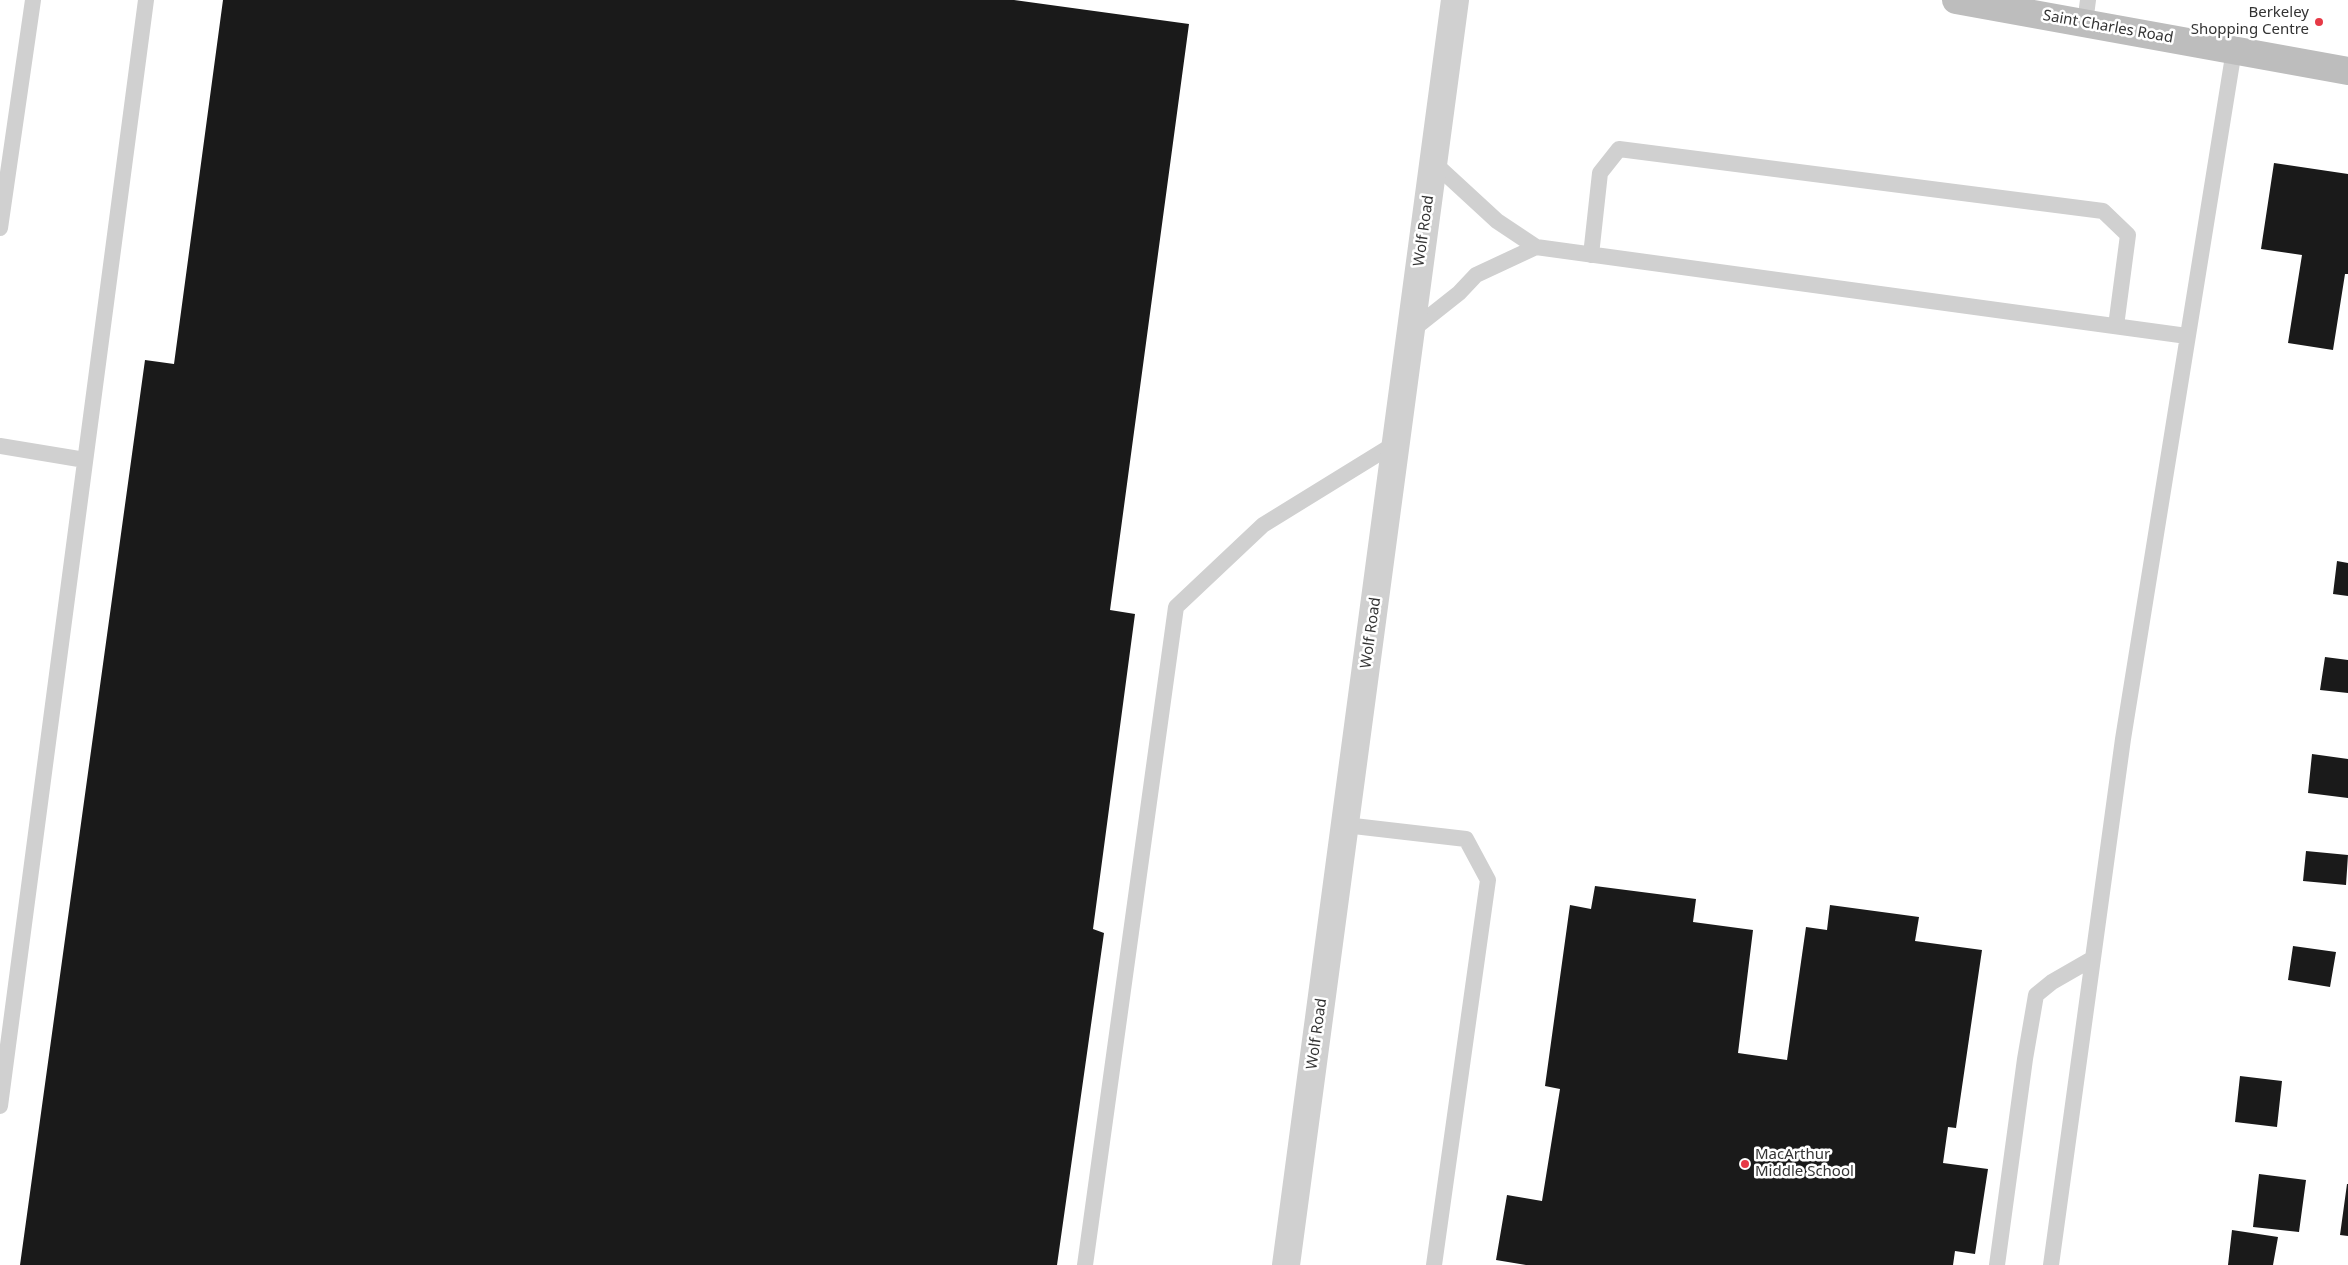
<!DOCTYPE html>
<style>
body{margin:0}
canvas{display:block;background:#fff}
</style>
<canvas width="2348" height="1265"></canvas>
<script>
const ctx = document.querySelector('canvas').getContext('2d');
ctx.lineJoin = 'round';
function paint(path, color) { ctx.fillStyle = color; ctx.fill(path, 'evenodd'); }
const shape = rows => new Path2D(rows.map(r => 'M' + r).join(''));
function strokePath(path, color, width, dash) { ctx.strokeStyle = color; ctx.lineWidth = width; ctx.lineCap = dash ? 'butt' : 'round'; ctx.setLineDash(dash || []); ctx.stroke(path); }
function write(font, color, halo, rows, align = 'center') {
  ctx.font = font + ' "Noto Sans",sans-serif'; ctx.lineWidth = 5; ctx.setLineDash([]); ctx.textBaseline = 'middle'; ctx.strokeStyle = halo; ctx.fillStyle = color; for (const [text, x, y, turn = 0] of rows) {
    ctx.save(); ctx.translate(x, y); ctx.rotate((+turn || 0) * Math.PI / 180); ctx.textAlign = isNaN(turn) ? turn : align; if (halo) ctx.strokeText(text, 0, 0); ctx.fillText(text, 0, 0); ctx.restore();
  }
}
paint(shape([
 [223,0,1014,0,1189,24,1110,610,1135,614,1093,929,1104,933,1057,1265,20,1265,145,360,174,364],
 [2274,163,2348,174,2348,274,2345,274,2333,350,2288,343,2302,255,2261,249],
 [2337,561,2348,563,2348,596,2333,594],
 [2325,657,2348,660,2348,693,2320,690],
 [2312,754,2348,759,2348,798,2308,793],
 [2306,851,2348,855,2346,885,2303,881],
 [1595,886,1696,899,1693,922,1753,930,1738,1053,1787,1060,1806,927,1827,930,1830,905,1919,917,1915,941,1982,950,1956,1128,1948,1127,1943,1163,1988,1169,1975,1254,1955,1251,1953,1265,1526,1265,1496,1260,1507,1195,1542,1201,1560,1089,1545,1086,1570,905,1591,909],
 [2293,946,2336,952,2330,987,2288,980],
 [2240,1076,2282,1081,2277,1127,2235,1122],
 [2259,1174,2306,1180,2299,1232,2253,1227],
 [2347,1184,2348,1184,2348,1236,2340,1235],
 [2232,1230,2278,1237,2273,1265,2228,1265]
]), '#1a1a1a');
strokePath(shape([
 [2085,23,2088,0],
 [0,228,33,0],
 [1536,247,2187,336],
 [1591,255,1600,173,1619,149,2103,211,2128,235,2116,326],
 [1411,331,1459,293,1476,275,1536,247,1497,221,1434,163],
 [0,446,85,460],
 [1345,825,1466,839,1488,880,1434,1265],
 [0,1106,146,0],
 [1085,1265,1176,607,1263,525,1396,443],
 [1997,1265,2025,1059,2036,995,2052,982,2092,959],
 [2051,1265,2123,739,2234,50]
]), '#d0d0d0', 16);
strokePath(shape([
 [1286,1265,1455,0]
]), '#d0d0d0', 28);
strokePath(shape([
 [1956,0,2348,71]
]), '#bdbdbd', 28);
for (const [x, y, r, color] of [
 [2319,22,5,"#e63946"],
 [1745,1164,5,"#e63946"]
]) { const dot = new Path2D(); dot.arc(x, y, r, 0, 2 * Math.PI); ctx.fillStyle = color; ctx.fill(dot); strokePath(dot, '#fff', 2); }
write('15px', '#333', '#fff', [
 ["Berkeley",2309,13],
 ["Shopping Centre",2309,30],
 ["MacArthur",1755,1155,"left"],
 ["Middle School",1755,1172,"left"]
], 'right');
write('15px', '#333', '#fff', [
 ["Saint Charles Road",2108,27,10],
 ["Wolf Road",1424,231,-82],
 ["Wolf Road",1371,633,-82],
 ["Wolf Road",1317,1034,-82]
]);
</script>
